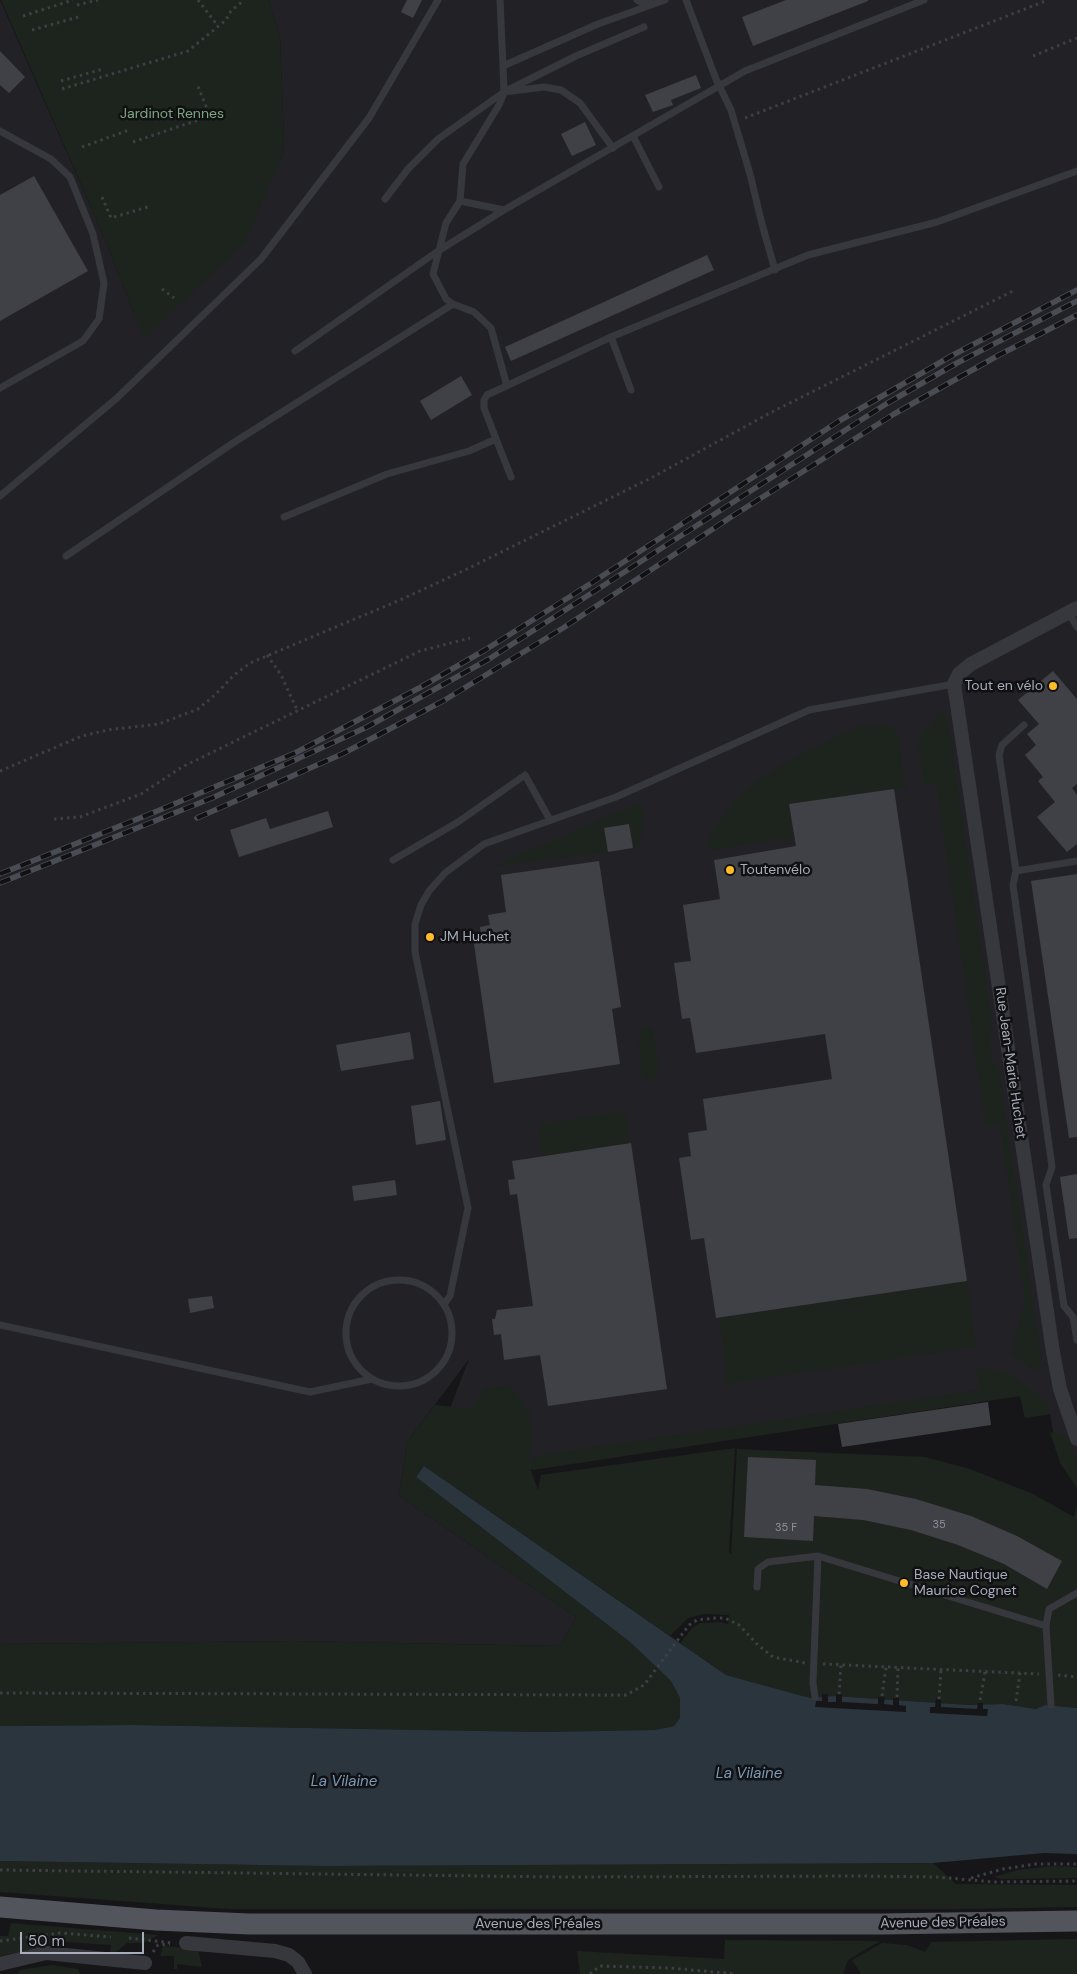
<!DOCTYPE html>
<meta charset="utf-8">
<style>
body{margin:0}
#map{position:relative;width:1077px;height:1974px;overflow:hidden;background:#161619;font-family:"DM Sans",sans-serif}
canvas{display:block}
.scale{position:absolute;left:20px;top:1932px;width:124px;height:22px;box-sizing:border-box;border:2px solid #a7adba;border-top:0;padding-left:6px;font-size:15px;line-height:18px;white-space:nowrap;color:#a7adba;-webkit-text-stroke:4px #111114;paint-order:stroke}
</style>
<div id="map">
<canvas width="1077" height="1974"></canvas>
<div class="scale">50 m</div>
</div>
<script>
const ctx = document.querySelector('canvas').getContext('2d');
ctx.lineJoin = 'round';
function paint(path, color) { ctx.fillStyle = color; ctx.fill(path, 'evenodd'); }
const shape = rows => new Path2D(rows.map(r => 'M' + r).join(''));
function strokePath(path, color, width, dash) { ctx.strokeStyle = color; ctx.lineWidth = width; ctx.lineCap = dash ? 'butt' : 'round'; ctx.setLineDash(dash || []); ctx.stroke(path); }
function write(font, color, halo, rows, align = 'center') {
  ctx.font = font + ' "DM Sans",sans-serif'; ctx.lineWidth = 5; ctx.setLineDash([]); ctx.textBaseline = 'middle'; ctx.strokeStyle = halo; ctx.fillStyle = color; for (const [text, x, y, turn = 0] of rows) {
    ctx.save(); ctx.translate(x, y); ctx.rotate((+turn || 0) * Math.PI / 180); ctx.textAlign = isNaN(turn) ? turn : align; if (halo) ctx.strokeText(text, 0, 0); ctx.fillText(text, 0, 0); ctx.restore();
  }
}
paint(shape([
 [0,0,106,242,134,313,283,156,284,137,280,38,269,0,1077,0,1077,1471,1053,1432,1050,1414,1025,1418,1020,1396,494,1475,447,1416,469,1359,407,1442,399,1496,576,1617,560,1646,294,1641,0,1644]
]), '#222226');
paint(shape([
 [1,0,269,0,280,38,284,137,283,155,244,244,144,338,106,242],
 [940,712,947,716,948,722,992,1022,989,1037,992,1060,998,1066,1042,1362,1043,1366,1034,1370,1011,1354,1025,1300,1000,1124,986,1126,936,783,926,784,924,782,918,746,922,735],
 [876,724,889,726,896,730,899,736,905,788,790,804,795,837,711,850,708,848,707,842,725,813,741,794,757,780,790,760,860,726],
 [639,803,643,810,643,824,639,847,633,848,629,824,604,828,608,852,494,866],
 [642,1027,648,1027,653,1030,659,1074,655,1080,647,1080,642,1077,639,1039],
 [625,1111,629,1143,543,1156,539,1129,542,1124],
 [967,1281,976,1347,724,1384,723,1375,727,1374,719,1318],
 [987,1368,1011,1374,1048,1403,1050,1414,1025,1418,1020,1396,533,1470,530,1460,535,1456,980,1390,977,1370],
 [509,1385,530,1413,532,1443,528,1462,538,1490,541,1475,735,1448,729,1551,731,1554,737,1449,925,1457,970,1469,1033,1494,1074,1517,1077,1506,1077,1708,1045,1705,1036,1709,1003,1704,968,1705,834,1696,810,1698,726,1675,680,1643,693,1627,700,1623,719,1622,728,1624,729,1615,704,1614,688,1618,670,1636,424,1466,416,1477,630,1642,671,1681,680,1698,680,1718,674,1726,655,1730,541,1732,133,1725,0,1726,0,1644,294,1641,560,1646,576,1617,399,1496,407,1442,435,1405,473,1409,484,1389],
 [1050,1432,1065,1435,1077,1456,1077,1488,1060,1463],
 [0,1861,324,1866,933,1863,956,1884,1077,1885,1077,1907,958,1909,229,1909,0,1892],
 [1053,1866,1077,1867,1077,1878,1002,1879,994,1877,1017,1870],
 [11,1923,158,1935,144,1943,127,1943,116,1952,110,1953,111,1945,51,1941,45,1947,0,1956,0,1936,8,1936],
 [1077,1939,1077,1974,861,1974,852,1960,882,1943,907,1945,925,1952,931,1942],
 [725,1940,880,1941,848,1960,843,1974,580,1974,577,1951,724,1959],
 [163,1946,198,1949,202,1967,177,1964,177,1969,174,1969,174,1956,160,1956],
 [52,1965,78,1969,80,1974,17,1974,20,1970]
]), '#1c241d');
paint(shape([
 [424,1466,726,1675,810,1698,834,1696,968,1705,1003,1704,1036,1709,1045,1705,1077,1708,1077,1854,1044,1853,933,1863,324,1866,0,1861,0,1726,133,1725,541,1732,655,1730,674,1726,680,1718,680,1698,671,1681,630,1642,416,1477]
]), '#2b353e');
paint(shape([
 [822,1694,828,1694,828,1702,836,1702,836,1694,842,1695,842,1702,878,1704,878,1697,885,1697,884,1704,893,1705,893,1698,899,1698,899,1705,906,1706,906,1712,815,1707,816,1701,822,1701],
 [936,1699,941,1700,941,1707,977,1709,978,1703,983,1703,983,1709,988,1709,987,1716,930,1713,930,1707,935,1707]
]), '#161619');
paint(shape([
 [407,0,422,0,413,18,401,12],
 [786,0,868,0,868,1,753,46,742,17],
 [0,51,25,77,9,93,0,85],
 [696,75,701,88,671,100,673,105,653,112,645,95],
 [585,122,596,145,572,156,561,134],
 [34,176,88,271,0,321,0,195],
 [707,255,714,270,511,361,505,347],
 [461,376,472,395,431,420,420,401],
 [1053,671,1077,699,1077,784,1072,788,1077,795,1077,844,1067,852,1037,817,1055,802,1038,781,1043,777,1025,755,1036,745,1027,734,1039,724,1018,700],
 [894,789,967,1281,716,1318,704,1238,691,1240,679,1158,691,1156,688,1133,707,1130,703,1099,832,1079,825,1034,696,1053,690,1018,682,1019,674,963,691,961,683,905,720,899,714,860,796,846,789,804],
 [328,811,333,827,239,857,230,830,266,818,270,829],
 [629,824,633,848,608,852,604,828],
 [599,861,621,1007,612,1009,620,1064,494,1083,473,937,481,935,480,927,490,925,488,915,506,912,501,875],
 [1077,874,1077,1137,1069,1138,1031,881],
 [410,1032,414,1059,341,1071,336,1045],
 [440,1101,446,1140,416,1145,411,1106],
 [631,1143,667,1389,548,1406,540,1355,504,1360,501,1334,494,1335,492,1319,495,1319,497,1310,533,1306,517,1194,510,1195,508,1180,515,1179,512,1161],
 [1077,1174,1077,1238,1069,1239,1060,1177],
 [395,1180,397,1195,354,1201,352,1186],
 [212,1296,214,1308,190,1313,188,1299],
 [988,1402,991,1425,842,1447,838,1424],
 [748,1457,816,1460,815,1485,867,1489,916,1499,971,1516,1017,1536,1062,1561,1047,1589,1004,1564,958,1545,911,1530,863,1520,814,1516,813,1541,744,1537]
]), '#404146');
strokePath(shape([
 [198,0,217,25],
 [77,5,98,0],
 [23,16,73,0],
 [32,30,82,16],
 [1033,56,1077,38],
 [61,81,103,69],
 [62,89,188,51,226,20,231,11,244,0],
 [745,118,1048,0],
 [133,142,210,116,197,84],
 [82,147,129,130],
 [102,197,111,218,151,206],
 [162,289,174,298],
 [267,655,281,675,298,712],
 [0,771,82,736,108,730,159,724,198,709,216,694,233,676,250,663,400,600,463,571,651,478,770,413,1013,291],
 [54,819,80,817,141,794,182,767,420,651,470,638],
 [823,1664,1039,1674],
 [1058,1675,1077,1677],
 [0,1693,626,1695,644,1685,689,1625,697,1620,715,1618,725,1618,739,1625,758,1645,773,1657,805,1663],
 [839,1694,841,1665],
 [882,1696,886,1667],
 [897,1697,898,1668],
 [939,1699,941,1670],
 [980,1700,985,1672],
 [1016,1701,1020,1673],
 [0,1870,563,1877,859,1876,937,1877,994,1882,1077,1881],
 [971,1878,1003,1869,1036,1864,1077,1864],
 [129,1938,173,1943],
 [0,1941,60,1933,111,1937],
 [153,1952,158,1945,170,1944],
 [590,1974,600,1966,670,1968,736,1974]
]), '#3d3f45', 3, [2.5, 4]);
strokePath(shape([
 [500,0,503,66,598,24,665,0],
 [637,0,641,2,650,0],
 [686,0,716,79,731,110,750,174,762,224,775,270],
 [503,66,504,92,544,87,561,90,580,103,613,148],
 [504,93,499,105,463,164,460,201,504,210],
 [0,131,51,159,70,177,93,234,104,283,99,319,83,341,0,388],
 [633,136,659,187],
 [385,199,408,169,438,139,504,92,576,56,644,27],
 [460,201,446,223,433,274,446,299,453,304,474,312,491,328,507,386],
 [611,337,631,390],
 [295,351,438,251,504,210,745,71,924,0],
 [496,439,511,477],
 [0,496,117,398,261,259,369,118,438,0],
 [284,517,387,474,469,451,496,439,484,408,484,400,487,395,611,337,808,255,937,222,1077,171],
 [66,556,233,443,453,304],
 [1069,613,1077,627],
 [1024,725,1002,745,999,755,1016,871,1013,885,1052,1167,1046,1185,1064,1306,1073,1317,1077,1340],
 [393,860,458,822,525,775,550,820],
 [1016,871,1077,861],
 '346 1333a53 53 0 1 1 106 0a53 53 0 1 1-106 0Z',
 [445,1303,450,1296,468,1208,415,952,415,924,421,905,429,891,445,873,484,844,616,797,809,710,954,684],
 [0,1325,310,1392,372,1379],
 [757,1587,758,1569,768,1562,818,1556,1046,1626,1049,1609,1077,1593],
 [1046,1626,1051,1705],
 [815,1697,813,1683,818,1556]
]), '#37383e', 7);
strokePath(shape([
 [1077,608,971,664,959,674,954,684,1053,1352,1060,1389,1077,1439],
 [186,1943,275,1951,289,1955,298,1962,305,1974],
 [0,1964,46,1953,145,1963]
]), '#37383e', 14);
strokePath(shape([
 [0,1907,156,1920,249,1924,882,1924,1077,1921]
]), '#53555d', 21);
const rail = shape([
 [197,818,342,754,443,701,563,628,731,517,894,414,999,355,1077,315],
 [0,874,155,812,295,753,421,687,485,650,590,584,839,421,953,355,1077,290],
 [0,883,212,798,367,727,489,659,886,404,957,363,1077,301]
]);
strokePath(rail, '#4a4c53', 5.5);
strokePath(rail, '#111114', 4, [11]);
for (const [x, y, r, color] of [
 [1053,686,5,"#ffbb28"],
 [730,870,5,"#ffbb28"],
 [430,937,5,"#ffbb28"],
 [904,1583,5,"#ffbb28"]
]) { const dot = new Path2D(); dot.arc(x, y, r, 0, 2 * Math.PI); ctx.fillStyle = color; ctx.fill(dot); strokePath(dot, '#111114', 2); }
write('11px', '#8d929d', null, [
 ["35",939,1525],
 ["35 F",786,1528]
]);
write('14px', '#7ca780', '#111114', [
 ["Jardinot Rennes",172,114]
]);
write('14px', '#a7adba', '#111114', [
 ["Tout en vélo",1043,686,"right"],
 ["Toutenvélo",740,870],
 ["JM Huchet",440,937],
 ["Base Nautique",914,1575],
 ["Maurice Cognet",914,1591]
], 'left');
write('14px', '#a7adba', '#111114', [
 ["Rue Jean-Marie Huchet",1010,1063,82],
 ["Avenue des Préales",943,1923,-1],
 ["Avenue des Préales",538,1924]
]);
write('italic 15px', '#7b9ab8', '#111114', [
 ["La Vilaine",749,1774],
 ["La Vilaine",344,1782]
]);
</script>
